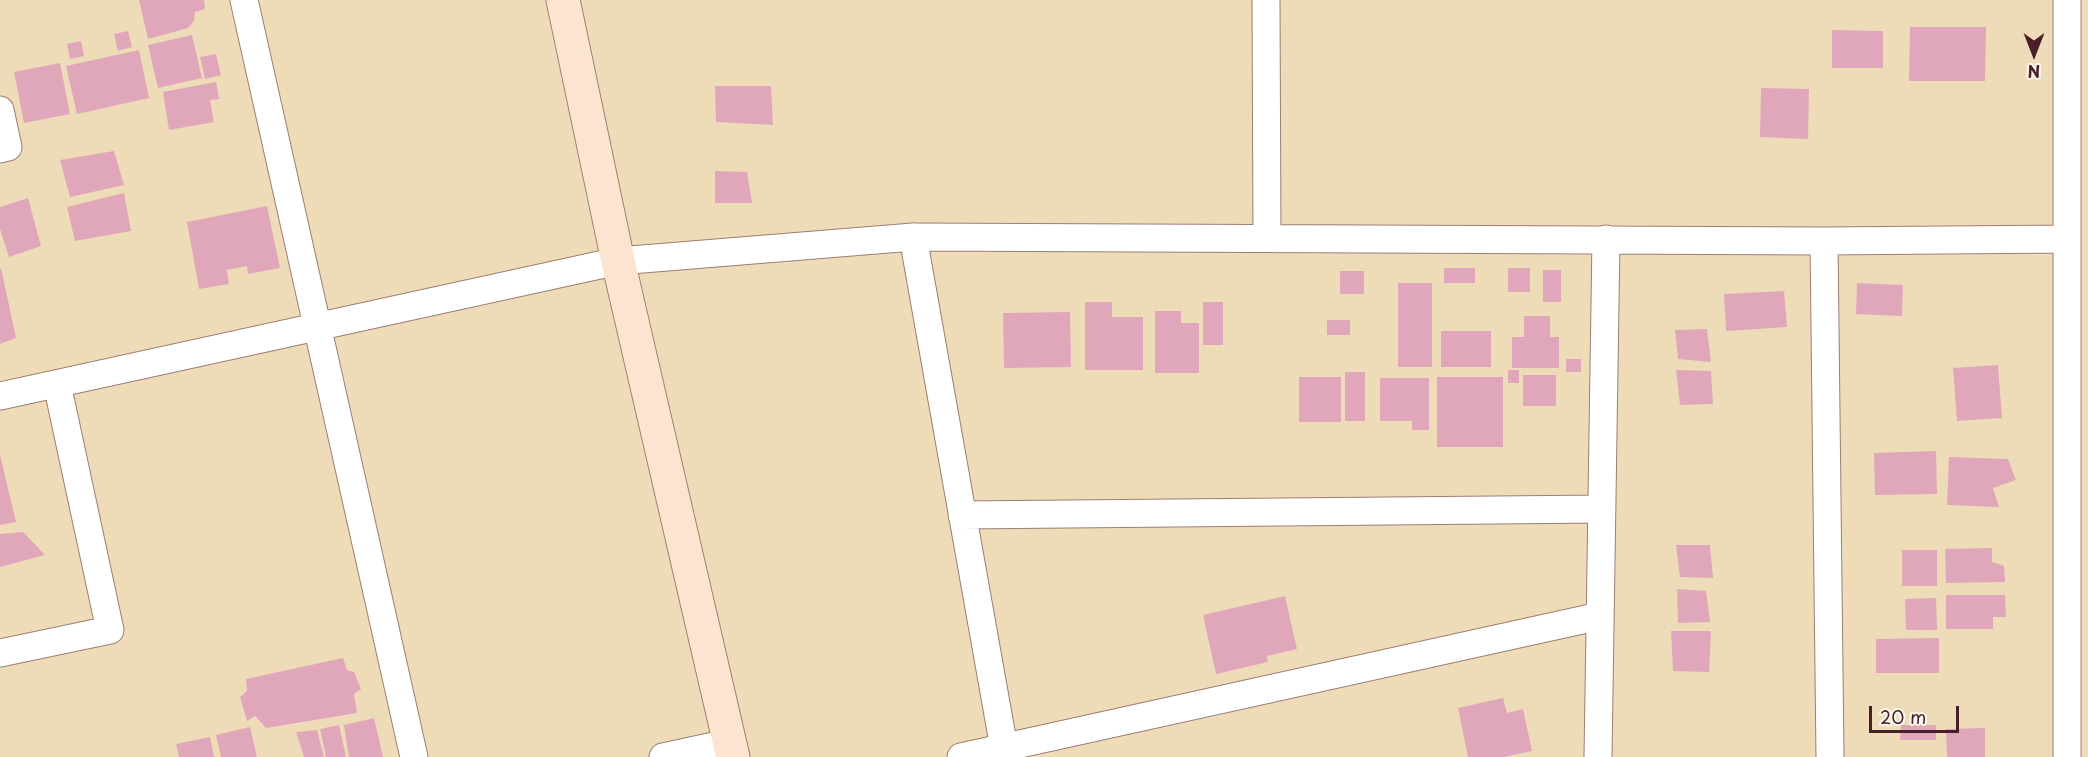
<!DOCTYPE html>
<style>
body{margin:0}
#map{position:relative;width:2088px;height:757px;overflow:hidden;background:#eedcb9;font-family:"Playpen Sans",sans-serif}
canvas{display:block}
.north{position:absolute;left:2004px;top:24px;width:60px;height:60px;-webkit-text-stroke:4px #fbf7ec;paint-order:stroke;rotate:180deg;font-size:16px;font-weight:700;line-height:24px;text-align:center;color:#4a1f2b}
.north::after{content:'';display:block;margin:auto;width:21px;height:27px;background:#4a1f2b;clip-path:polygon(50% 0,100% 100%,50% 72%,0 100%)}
.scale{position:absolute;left:1869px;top:706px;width:90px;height:27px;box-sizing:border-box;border:3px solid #4a1f2b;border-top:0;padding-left:8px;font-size:18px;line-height:21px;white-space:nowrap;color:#4a1f2b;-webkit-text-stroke:4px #fbf7ec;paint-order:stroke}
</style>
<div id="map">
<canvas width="2088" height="757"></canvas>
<div class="north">N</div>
<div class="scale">20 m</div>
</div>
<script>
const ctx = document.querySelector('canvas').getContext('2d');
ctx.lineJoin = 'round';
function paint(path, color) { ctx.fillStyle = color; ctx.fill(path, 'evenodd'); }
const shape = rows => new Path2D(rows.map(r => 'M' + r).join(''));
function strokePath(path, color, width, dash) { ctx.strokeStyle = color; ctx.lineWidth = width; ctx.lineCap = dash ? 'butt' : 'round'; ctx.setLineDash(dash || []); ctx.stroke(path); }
paint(shape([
 [139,0,204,0,205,9,195,12,194,21,188,28,148,39],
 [1910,27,1986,27,1985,81,1909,81],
 [1832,30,1883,31,1883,68,1832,68],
 [128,31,132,47,118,51,114,34],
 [192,35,202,78,158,88,148,45],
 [81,41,84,56,70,59,67,44],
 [139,50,149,98,77,114,66,66],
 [216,54,221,75,205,79,200,57],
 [60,63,70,114,24,123,14,72],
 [216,82,219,99,210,100,214,122,169,130,163,92],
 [715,86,771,86,773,125,716,122],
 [1761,88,1809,89,1808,139,1760,137],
 [114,151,124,185,70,197,60,160],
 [715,171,747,172,752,203,715,203],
 [124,193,131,231,75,241,67,207],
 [28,198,41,246,9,257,0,229,0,207],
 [267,206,280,268,248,274,247,266,227,270,229,284,199,289,187,222],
 [1,268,16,338,0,344,0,269],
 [1444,268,1475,268,1475,283,1444,283],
 [1508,268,1530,268,1530,292,1508,292],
 [1543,270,1561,270,1561,302,1543,302],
 [1340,271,1364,271,1364,294,1340,294],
 [1398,283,1432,283,1432,367,1398,367],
 [1857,283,1903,285,1902,316,1856,314],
 [1784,291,1787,327,1726,331,1724,294],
 [1085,302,1112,302,1112,317,1143,317,1143,370,1085,370],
 [1203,302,1223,302,1223,345,1203,345],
 [1155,311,1181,311,1181,323,1199,323,1199,373,1155,373],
 [1070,312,1071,367,1004,368,1003,313],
 [1524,316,1550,316,1550,337,1559,337,1559,368,1512,368,1512,337,1524,337],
 [1327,320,1350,320,1350,335,1327,335],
 [1707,329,1711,362,1678,359,1675,330],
 [1441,331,1491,331,1491,367,1441,367],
 [1566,359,1581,359,1581,372,1566,372],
 [1998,365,2002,418,1957,421,1953,368],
 [1508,370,1519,370,1519,383,1508,383],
 [1676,370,1711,371,1713,404,1680,405],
 [1345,372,1365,372,1365,421,1345,421],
 [1523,375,1556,375,1556,406,1523,406],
 [1299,377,1341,377,1341,422,1299,422],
 [1437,377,1503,377,1503,447,1437,447],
 [1380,378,1429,378,1429,430,1412,430,1412,421,1380,421],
 [1936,451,1937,494,1875,495,1874,453],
 [0,455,16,522,0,525],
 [1949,457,2008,459,2016,480,1993,488,1999,507,1947,505],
 [23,532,45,555,0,567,0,534],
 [1676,545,1710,545,1713,578,1680,577],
 [1992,548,1992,562,2004,566,2005,582,1946,583,1945,549],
 [1902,550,1937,550,1937,586,1902,586],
 [1677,589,1706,591,1710,622,1678,623],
 [1946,595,2005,595,2006,617,1993,617,1993,629,1946,629],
 [1285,596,1297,649,1267,656,1268,662,1216,674,1203,615],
 [1936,598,1937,630,1906,630,1905,599],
 [1671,631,1711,631,1709,672,1673,671],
 [1939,638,1939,673,1876,673,1876,639],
 [343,658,347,670,354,672,361,689,354,694,357,713,266,728,255,716,247,721,240,697,247,691,246,679],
 [1503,698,1507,713,1523,709,1532,751,1504,757,1468,757,1458,708],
 [374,718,383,757,349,757,344,725],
 [339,725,346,757,326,757,320,729],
 [1901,725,1936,725,1936,740,1900,740],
 [250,727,257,757,221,757,216,735],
 [1985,728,1985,757,1947,757,1946,729],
 [317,730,324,757,304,757,296,732],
 [210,737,214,757,179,757,176,744]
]), '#e0a7bb');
const street = shape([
 [244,0,414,757],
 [1266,0,1267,238],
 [2067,0,2067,757],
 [0,110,8,147,0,149],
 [913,237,1004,748],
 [1824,241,1830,757],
 [0,396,618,261,913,237,1824,241,2067,239],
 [962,515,1602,509],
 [0,653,110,630,57,384],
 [663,757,728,743],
 [961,757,1600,616],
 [1598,757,1606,239]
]);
const secondary = shape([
 [563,0,618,261,733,757]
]);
strokePath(street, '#9c7e72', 29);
strokePath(secondary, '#9c7e72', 35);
strokePath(street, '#fff', 27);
strokePath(secondary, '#fde4d0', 33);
</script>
